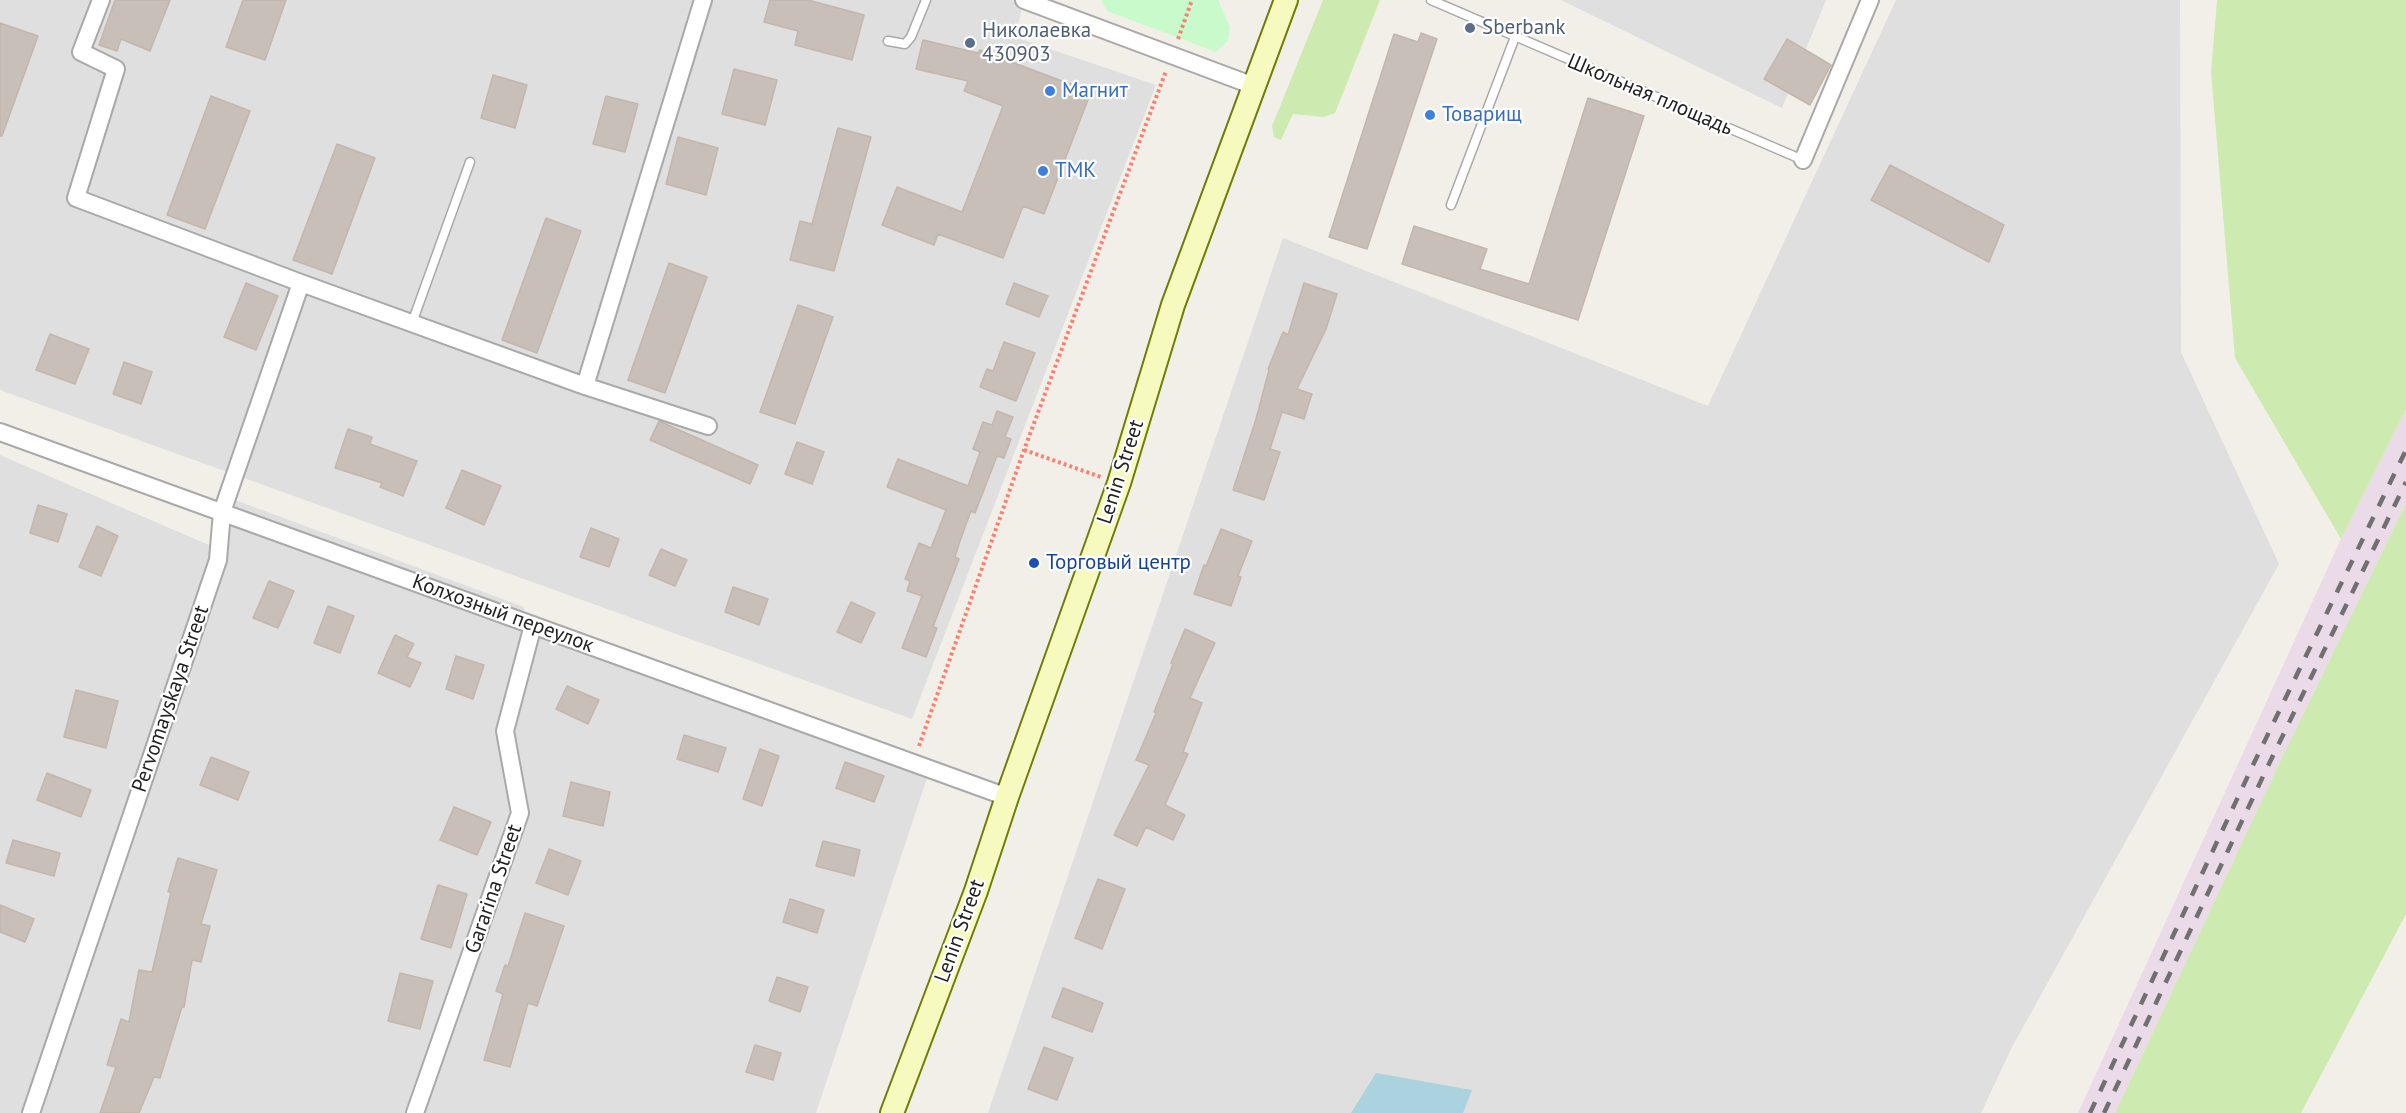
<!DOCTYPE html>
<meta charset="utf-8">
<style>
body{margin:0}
canvas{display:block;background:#f2efe9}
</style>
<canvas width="2406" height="1113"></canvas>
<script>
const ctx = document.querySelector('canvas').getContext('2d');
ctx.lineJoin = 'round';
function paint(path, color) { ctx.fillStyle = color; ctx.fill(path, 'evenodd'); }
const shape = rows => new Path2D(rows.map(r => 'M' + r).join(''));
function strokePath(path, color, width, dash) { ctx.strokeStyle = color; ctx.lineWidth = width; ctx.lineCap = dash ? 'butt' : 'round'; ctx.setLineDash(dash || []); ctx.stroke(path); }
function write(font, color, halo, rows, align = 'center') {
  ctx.font = font + ' "PT Sans",sans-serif'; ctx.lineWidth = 4.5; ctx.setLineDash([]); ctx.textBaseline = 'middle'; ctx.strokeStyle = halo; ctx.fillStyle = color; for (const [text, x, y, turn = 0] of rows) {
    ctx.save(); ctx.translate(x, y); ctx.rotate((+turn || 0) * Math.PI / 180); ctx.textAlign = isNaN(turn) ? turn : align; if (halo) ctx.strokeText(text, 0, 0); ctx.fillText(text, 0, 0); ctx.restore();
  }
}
paint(shape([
 [0,0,1024,0,1015,37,1156,85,912,719,0,390],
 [1561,0,1826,0,1782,108],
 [1896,0,2180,0,2181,352,2279,564,2011,1049,1981,1113,988,1113,1283,238,1708,406],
 [0,455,209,545,227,497,524,607,522,642,531,617,931,766,816,1113,0,1113]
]), '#e0dfdf');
paint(shape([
 [2406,409,2406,503,2276,770,2115,1113,2078,1113,2341,539]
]), '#ebdbe8');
paint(shape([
 [1323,0,1380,0,1335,113,1324,117,1293,114,1281,140,1274,137,1272,126],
 [2217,0,2406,0,2406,409,2341,539,2235,358,2211,72],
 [2406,503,2406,914,2301,1113,2115,1113,2276,770]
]), '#cdebb0');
paint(shape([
 [1101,0,1218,0,1230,27,1228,41,1216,52,1107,11]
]), '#c8facc');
paint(shape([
 [1376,1073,1472,1090,1463,1113,1351,1113]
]), '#aad3df');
const building = shape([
 [115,0,170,0,150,51,121,39,117,51,99,45,115,0],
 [243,0,286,0,265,60,226,47,243,0],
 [770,0,808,0,864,15,852,60,795,45,798,31,764,22,770,0],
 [0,23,38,36,2,136,0,136,0,23],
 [1421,33,1437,39,1367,249,1329,237,1394,34,1418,42,1421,33],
 [1787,39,1831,65,1810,105,1764,79,1787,39],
 [923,40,978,53,980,50,1091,92,1044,214,1023,206,1003,258,938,234,934,245,882,225,897,187,962,212,1003,106,964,91,968,81,916,69,923,40],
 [734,69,777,80,765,125,722,114,734,69],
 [493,75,527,85,515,128,481,118,493,75],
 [211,96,250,111,205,229,167,215,211,96],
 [606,96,638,104,625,152,593,144,606,96],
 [1588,98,1644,116,1578,320,1402,264,1414,226,1487,249,1480,269,1529,284,1588,98],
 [838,128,871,137,834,271,790,260,800,221,812,224,838,128],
 [678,137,718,148,706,195,666,184,678,137],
 [337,144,375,158,332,274,293,260,337,144],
 [1890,165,2004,225,1989,262,1871,200,1890,165],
 [546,218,581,231,537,353,502,340,546,218],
 [669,263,707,277,665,393,628,380,669,263],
 [246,283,278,296,256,350,224,337,246,283],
 [1014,283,1048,296,1039,317,1006,304,1014,283],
 [1304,283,1337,294,1326,329,1297,389,1312,394,1304,419,1282,412,1270,449,1280,452,1264,500,1233,490,1256,419,1269,370,1268,369,1283,332,1288,335,1304,283],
 [798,305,833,317,795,424,760,412,798,305],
 [50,334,89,349,75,384,36,370,50,334],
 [1004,342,1035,353,1016,401,980,387,987,369,993,371,1004,342],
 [124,362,152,372,141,404,113,394,124,362],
 [997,411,1013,417,1005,437,1011,439,1004,458,997,456,975,513,971,511,960,541,955,557,959,559,933,627,937,628,926,657,902,648,922,596,907,591,910,581,905,579,919,543,931,548,946,510,887,487,898,459,968,486,980,452,973,449,983,422,992,425,997,411],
 [659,421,758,465,750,484,650,440,659,421],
 [348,429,372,437,370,444,417,461,403,496,380,487,382,483,335,468,348,429],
 [797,442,824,452,812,484,785,474,797,442],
 [462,470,501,486,484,525,446,508,462,470],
 [38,505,67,514,58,542,30,533,38,505],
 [97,526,118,536,101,576,79,567,97,526],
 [591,528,619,539,609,567,580,557,591,528],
 [1221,529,1252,541,1238,576,1241,577,1231,606,1194,594,1204,565,1206,566,1221,529],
 [661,549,687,560,675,586,649,575,661,549],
 [269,581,294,591,278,628,253,618,269,581],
 [733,587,768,599,759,625,725,612,733,587],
 [851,602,875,613,861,643,837,632,851,602],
 [328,606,354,616,340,653,314,643,328,606],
 [1185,629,1215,643,1190,698,1202,703,1183,752,1188,754,1165,805,1185,815,1173,840,1146,827,1137,846,1114,835,1149,765,1136,760,1156,713,1154,712,1173,664,1171,663,1185,629],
 [395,635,414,644,407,657,421,663,410,687,378,673,395,635],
 [456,656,484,665,473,699,446,689,456,656],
 [567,686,599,700,588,724,556,709,567,686],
 [76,690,118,701,106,748,64,737,76,690],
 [684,735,726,748,718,772,677,759,684,735],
 [760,749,779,756,762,806,743,799,760,749],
 [211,757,249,772,238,800,200,785,211,757],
 [845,762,884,776,874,802,836,788,845,762],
 [47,773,91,790,81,817,37,800,47,773],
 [571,782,610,792,603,826,563,816,571,782],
 [454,807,491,822,477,855,440,840,454,807],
 [13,840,60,853,54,876,6,863,13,840],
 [823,841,860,850,854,876,816,866,823,841],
 [549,849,581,861,568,895,536,883,549,849],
 [178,858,217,870,201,924,210,926,201,962,192,960,184,1007,182,1007,160,1078,154,1077,139,1113,100,1113,116,1067,107,1065,121,1019,129,1022,139,970,152,972,171,892,168,892,178,858],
 [1098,879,1125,889,1102,949,1075,938,1098,879],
 [438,885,467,894,451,948,421,939,438,885],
 [790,899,824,910,817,933,783,922,790,899],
 [0,905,34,919,25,942,0,932,0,905],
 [525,913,564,926,537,1006,528,1003,510,1067,484,1060,503,994,496,991,505,965,508,966,525,913],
 [400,973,433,981,420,1029,388,1021,400,973],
 [777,977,808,987,800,1012,769,1001,777,977],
 [1063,988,1103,1003,1092,1032,1052,1017,1063,988],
 [755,1045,781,1053,773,1080,746,1072,755,1045],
 [1044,1047,1073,1058,1057,1100,1028,1089,1044,1047]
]);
paint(building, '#c7bfb8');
strokePath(building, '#c4b6ab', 1.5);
const lane = shape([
 [1431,0,1803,160],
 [888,41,905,44,911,37,926,0],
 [1451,205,1515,37],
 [412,323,470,162]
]);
const street = shape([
 [101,0,81,52,116,69,76,198,301,283,585,386,708,426],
 [1024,0,1254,86],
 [1803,160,1870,0],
 [585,386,703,0],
 [0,432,1007,797],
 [31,1113,218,560,222,512,301,283],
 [415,1113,520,813,505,731,533,625]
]);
const secondary = shape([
 [892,1113,976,891,1007,797,1119,483,1173,305,1286,0]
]);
strokePath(lane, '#a9a9a9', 11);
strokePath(street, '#a9a9a9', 20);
strokePath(secondary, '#707d05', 26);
strokePath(shape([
 [1178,39,1192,0],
 [1024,450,1101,477],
 [919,746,1024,450,1166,71]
]), '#fa8072', 4, [3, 3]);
strokePath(lane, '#fff', 8);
strokePath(street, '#fff', 16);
strokePath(secondary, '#f7fabf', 22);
strokePath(shape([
 [2090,1113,2253,765,2406,450],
 [2104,1113,2267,768,2406,482]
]), '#707070', 4.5, [12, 12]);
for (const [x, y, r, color] of [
 [1470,28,6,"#5c6f8a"],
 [970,43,6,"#5c6f8a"],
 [1050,91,6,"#3f7fe0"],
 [1430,115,6,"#3f7fe0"],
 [1043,171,6,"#3f7fe0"],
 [1034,563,6,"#1a4fb4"]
]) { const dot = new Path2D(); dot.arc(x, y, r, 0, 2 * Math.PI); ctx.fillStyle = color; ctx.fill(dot); strokePath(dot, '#fff', 2); }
write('21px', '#4e5e75', '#fff', [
 ["Sberbank",1482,28],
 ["Николаевка",982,31],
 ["430903",982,55]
], 'left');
write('21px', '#366cbe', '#fff', [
 ["Магнит",1062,91],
 ["Товарищ",1442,115],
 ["ТМК",1055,171]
], 'left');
write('21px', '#222', '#fff', [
 ["Школьная площадь",1650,95,23],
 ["Lenin Street",1121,472,-72],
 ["Колхозный переулок",503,614,20],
 ["Pervomayskaya Street",171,699,-71],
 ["Gararina Street",494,889,-71],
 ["Lenin Street",960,931,-70]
]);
write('21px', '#164399', '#fff', [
 ["Торговый центр",1046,563]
], 'left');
</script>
